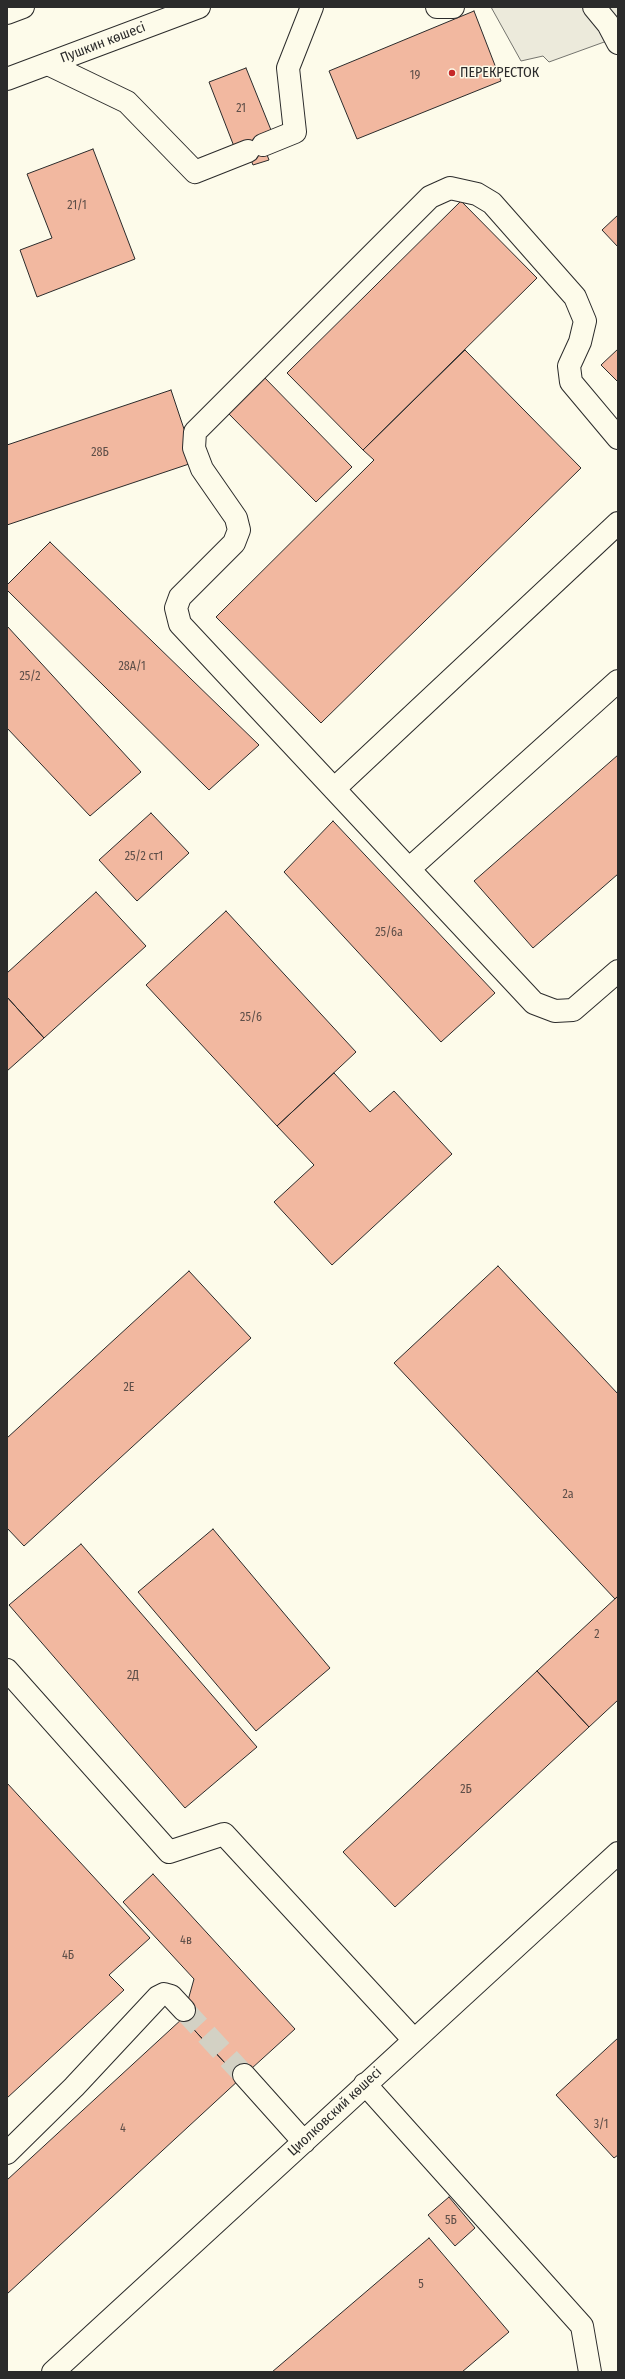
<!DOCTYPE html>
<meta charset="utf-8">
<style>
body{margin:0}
#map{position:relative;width:625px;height:2379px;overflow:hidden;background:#fdfbea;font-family:"Fira Sans Condensed",sans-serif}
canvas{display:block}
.frame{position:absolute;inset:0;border:8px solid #2b2b2b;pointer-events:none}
</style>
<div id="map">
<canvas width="625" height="2379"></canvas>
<div class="frame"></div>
</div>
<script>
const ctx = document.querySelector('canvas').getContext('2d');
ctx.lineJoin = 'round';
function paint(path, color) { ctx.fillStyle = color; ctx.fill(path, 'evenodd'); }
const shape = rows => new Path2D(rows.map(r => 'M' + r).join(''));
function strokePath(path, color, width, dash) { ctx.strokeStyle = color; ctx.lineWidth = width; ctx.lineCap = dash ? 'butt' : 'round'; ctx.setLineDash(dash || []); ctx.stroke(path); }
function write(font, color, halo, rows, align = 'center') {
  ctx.font = font + ' "Fira Sans Condensed",sans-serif'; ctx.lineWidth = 3; ctx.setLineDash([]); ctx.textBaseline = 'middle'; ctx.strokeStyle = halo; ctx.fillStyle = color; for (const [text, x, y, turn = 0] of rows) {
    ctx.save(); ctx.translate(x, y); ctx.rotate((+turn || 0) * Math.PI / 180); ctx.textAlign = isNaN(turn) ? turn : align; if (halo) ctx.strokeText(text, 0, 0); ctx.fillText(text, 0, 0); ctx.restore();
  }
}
const parking = shape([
 [491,7,618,7,618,37,549,62,543,56,521,61,491,7]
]);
paint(parking, '#eceadb');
strokePath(parking, '#74746e', 1);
const building = shape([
 [474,11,501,81,357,139,329,71,474,11],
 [246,68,273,135,261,139,269,160,253,165,245,145,235,149,209,82,246,68],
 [93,149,135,259,37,297,20,250,52,238,27,174,93,149],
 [461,201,537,278,363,450,287,373,461,201],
 [618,215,618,247,602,230,618,215],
 [618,349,618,382,601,365,618,349],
 [465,350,581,468,321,723,216,617,374,460,363,450,465,350],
 [262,375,352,467,316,502,226,411,262,375],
 [171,390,195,462,7,525,7,445,171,390],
 [50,542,259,745,209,790,7,590,7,585,50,542],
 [7,626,141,772,90,816,7,728,7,626],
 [618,755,618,874,533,948,474,881,618,755],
 [151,813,189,853,137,901,99,860,151,813],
 [333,821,495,993,441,1042,284,872,333,821],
 [96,892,146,946,44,1038,7,997,7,973,96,892],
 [226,911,356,1052,277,1126,146,985,226,911],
 [7,997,44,1038,7,1071,7,997],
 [334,1073,370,1112,394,1091,452,1154,332,1265,274,1202,314,1165,277,1126,334,1073],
 [498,1266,618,1394,618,1596,615,1599,394,1363,498,1266],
 [189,1271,251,1338,24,1546,7,1528,7,1438,189,1271],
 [213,1529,330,1668,256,1731,138,1592,213,1529],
 [81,1544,257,1747,185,1808,9,1605,81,1544],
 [618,1596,618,1700,589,1727,537,1671,618,1596],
 [537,1671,589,1727,395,1907,343,1852,537,1671],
 [7,1783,150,1938,109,1975,124,1990,7,2098,7,1783],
 [153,1874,295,2029,240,2079,183,2018,194,1979,123,1902,153,1874],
 [183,2018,240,2079,7,2294,7,2180,183,2018],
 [618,2038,618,2155,614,2158,556,2095,618,2038],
 [449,2197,475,2228,455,2246,428,2215,449,2197],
 [429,2238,509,2332,462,2372,272,2372,429,2238]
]);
paint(building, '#f2b8a0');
strokePath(building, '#2b2b2b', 1);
strokePath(shape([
 [184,2010,244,2075]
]), '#d3d1c4', 22, [22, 11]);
const minor = shape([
 [437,7,453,7],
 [594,7,608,24,618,43],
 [48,64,127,102,195,172,248,151],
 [263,145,295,132,288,68,312,7],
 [618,438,571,382,569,366,580,342,585,321,575,297,492,203,477,194,450,188,430,197,195,432,194,448,202,469,236,518,239,530,234,543,180,597,176,608,180,624,534,1003,555,1011,573,1010,618,971],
 [334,789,618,523],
 [409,869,618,681],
 [7,1670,169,1852,224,1834,414,2040],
 [244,2075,304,2142],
 [365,2084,582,2326,590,2372],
 [7,2153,74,2087,158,1997,164,1994,171,1996,184,2010],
 [53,2372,618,1853]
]);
const major = shape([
 [7,13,23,7],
 [7,79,199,7]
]);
strokePath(minor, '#2b2b2b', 24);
strokePath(major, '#2b2b2b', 24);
strokePath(minor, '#fdfbea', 22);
strokePath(major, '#fdfbea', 22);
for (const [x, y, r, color] of [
 [452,73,4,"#c62828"]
]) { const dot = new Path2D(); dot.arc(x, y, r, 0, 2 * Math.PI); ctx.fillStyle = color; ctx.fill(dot); strokePath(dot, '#fdfbea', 1.5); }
write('12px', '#5d4e48', null, [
 ["19",415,76],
 ["21",241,109],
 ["21/1",77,206],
 ["28Б",100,453],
 ["28А/1",132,667],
 ["25/2",30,677],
 ["25/2 ст1",144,857],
 ["25/6а",389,933],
 ["25/6",251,1018],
 ["2Е",129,1388],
 ["2а",568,1495],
 ["2",597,1635],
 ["2Д",133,1676],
 ["2Б",466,1790],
 ["4в",186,1941],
 ["4Б",68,1956],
 ["3/1",601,2125],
 ["4",123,2129],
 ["5Б",451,2221],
 ["5",421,2285]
]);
write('14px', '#2b2b2b', '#fdfbea', [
 ["Пушкин көшесі",103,43,-21],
 ["Циолковский көшесі",335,2112,-43]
]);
write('14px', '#2b2b2b', '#fdfbea', [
 ["ПЕРЕКРЕСТОК",460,73]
], 'left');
</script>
